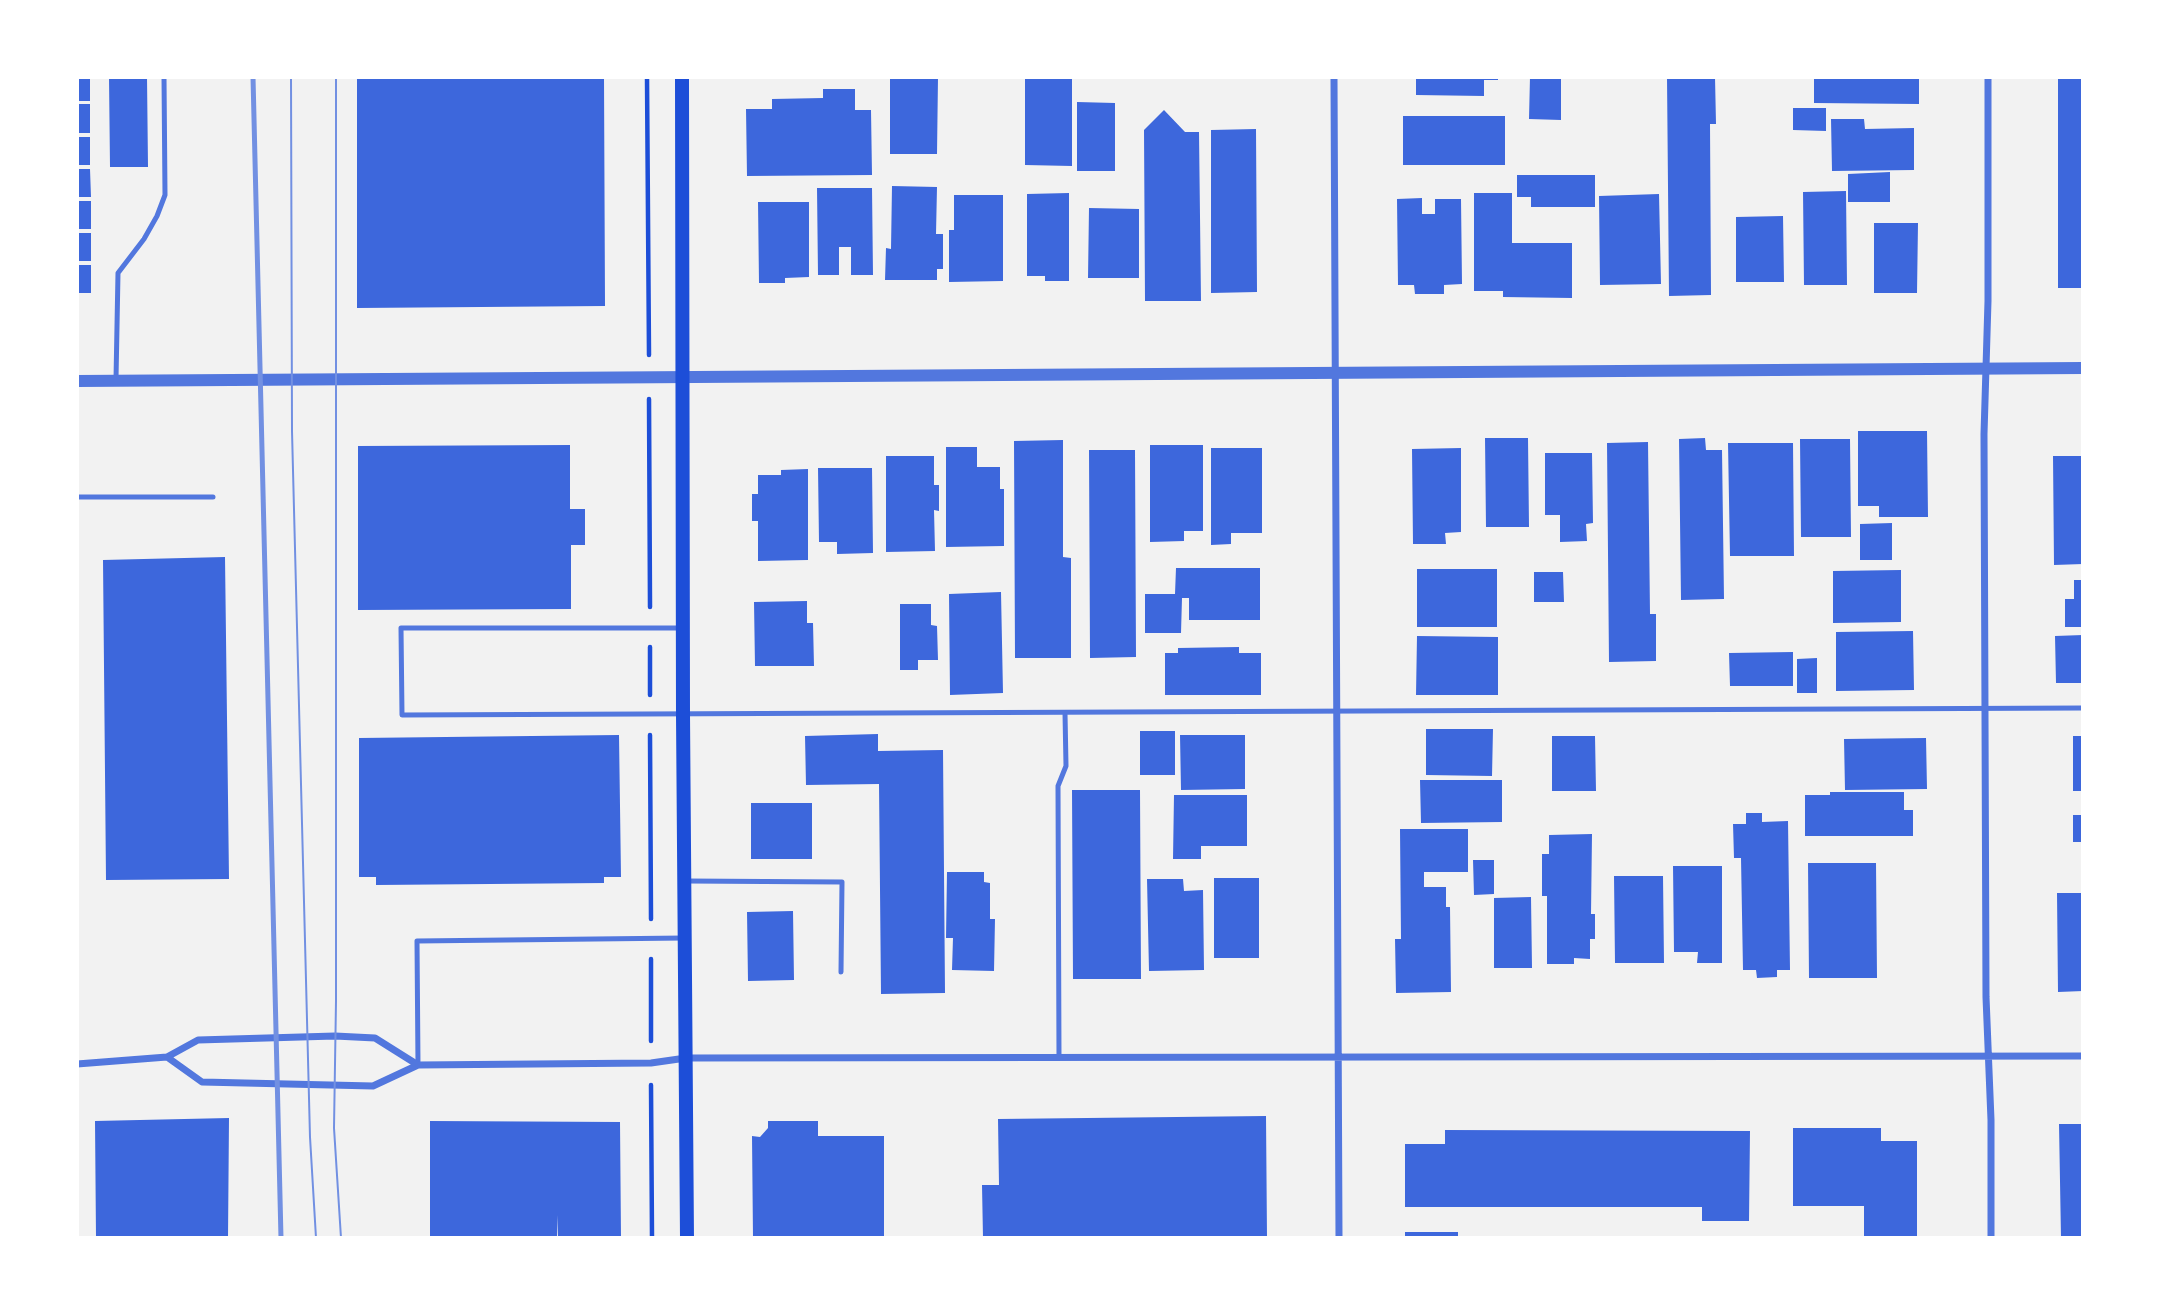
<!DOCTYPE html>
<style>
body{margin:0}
#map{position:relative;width:2160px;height:1315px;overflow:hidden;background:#f2f2f2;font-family:Montserrat,sans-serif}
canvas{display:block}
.frame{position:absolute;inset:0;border:79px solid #fff;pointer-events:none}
</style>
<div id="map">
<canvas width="2160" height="1315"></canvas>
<div class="frame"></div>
</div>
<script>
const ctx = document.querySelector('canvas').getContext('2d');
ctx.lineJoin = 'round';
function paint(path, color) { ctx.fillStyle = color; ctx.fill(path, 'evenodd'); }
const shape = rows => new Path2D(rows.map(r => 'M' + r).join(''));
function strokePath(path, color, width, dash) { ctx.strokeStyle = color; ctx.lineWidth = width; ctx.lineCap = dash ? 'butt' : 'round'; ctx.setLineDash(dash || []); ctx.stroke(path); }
paint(shape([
 [77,77,90,77,90,101,77,101],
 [109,77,147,77,148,167,110,167],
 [357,77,604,77,605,306,357,308],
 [890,77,938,77,937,154,890,154],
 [1025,77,1072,77,1072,166,1025,165],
 [1416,77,1498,77,1498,80,1484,80,1484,96,1416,95],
 [1530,77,1561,77,1561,120,1529,119],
 [1667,77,1715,77,1716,124,1710,124,1711,295,1669,296],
 [1814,77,1919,77,1919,104,1814,103],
 [2058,77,2083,77,2083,288,2058,288],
 [823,89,855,89,855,110,871,110,872,175,747,176,746,109,772,109,772,99,823,98],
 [1077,102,1115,103,1115,171,1077,171],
 [77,104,90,104,90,133,77,133],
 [1793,108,1826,108,1826,131,1793,130],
 [1164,110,1185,132,1199,132,1201,301,1145,301,1144,130],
 [1403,116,1505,116,1505,165,1403,165],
 [1831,119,1864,119,1865,129,1914,128,1914,170,1832,171],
 [1256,129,1257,292,1211,293,1211,130],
 [77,137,90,137,90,165,77,165],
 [77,169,90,169,91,197,77,197],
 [1890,172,1890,202,1848,202,1848,174],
 [1517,175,1595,175,1595,207,1531,207,1531,197,1517,197],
 [892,186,937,187,936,234,943,234,943,269,937,269,937,280,885,280,886,248,891,249],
 [817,188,872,188,873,275,851,275,851,247,839,247,839,275,818,275],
 [1846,191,1847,285,1804,285,1803,192],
 [1069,193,1069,281,1045,281,1045,276,1027,276,1027,194],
 [1474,193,1512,193,1512,243,1572,243,1572,298,1503,297,1503,291,1474,291],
 [1659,194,1661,284,1600,285,1599,196],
 [954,195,1003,195,1003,281,949,282,949,230,954,230],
 [1422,198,1422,214,1435,214,1435,199,1461,199,1462,284,1444,285,1444,294,1415,294,1414,285,1398,285,1397,199],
 [77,201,91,201,91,229,77,229],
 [758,202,809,202,809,277,785,278,785,283,759,283],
 [1089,208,1139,209,1139,278,1088,278],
 [1783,216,1784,282,1736,282,1736,217],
 [1874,223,1918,223,1917,293,1874,293],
 [77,233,91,233,91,261,77,261],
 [77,265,91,265,91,293,77,293],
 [1858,431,1927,431,1928,517,1879,517,1879,506,1858,506],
 [1485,438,1528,438,1529,527,1486,527],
 [1705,438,1706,450,1722,450,1724,599,1681,600,1679,439],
 [1800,439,1850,439,1851,537,1801,537],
 [1063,440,1063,557,1071,558,1071,658,1015,658,1014,441],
 [1648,442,1650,614,1656,614,1656,661,1609,662,1607,443],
 [1728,443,1793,443,1794,556,1730,556],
 [570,445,570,509,585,509,585,545,571,545,571,609,358,610,358,446],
 [1150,445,1203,445,1203,531,1184,531,1184,541,1150,542],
 [946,447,977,447,977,467,1000,467,1000,489,1004,489,1004,546,946,547],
 [1211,448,1262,448,1262,533,1231,533,1231,544,1211,545],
 [1461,448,1461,532,1445,533,1446,544,1413,544,1412,449],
 [1089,450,1135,450,1136,657,1090,658],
 [1545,453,1592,453,1593,523,1586,524,1587,541,1560,542,1560,515,1545,515],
 [886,456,934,456,934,485,939,485,939,511,934,510,935,551,886,552],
 [2053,456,2083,456,2083,564,2054,565],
 [818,468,872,468,873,553,837,554,837,542,819,542],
 [808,469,808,560,758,561,758,521,752,521,752,494,758,494,758,475,781,475,781,470],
 [1892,523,1892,560,1860,560,1860,524],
 [225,557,229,879,106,880,103,560],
 [1176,568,1260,568,1260,620,1189,620,1189,598,1182,598,1181,633,1145,633,1145,594,1175,594],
 [1417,569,1497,569,1497,627,1417,627],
 [1901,570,1901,622,1833,623,1833,571],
 [1534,572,1563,572,1564,602,1534,602],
 [2074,580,2083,580,2083,627,2065,627,2065,599,2074,599],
 [1001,592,1003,693,950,695,949,594],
 [807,601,807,623,813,623,814,666,755,666,754,602],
 [900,604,931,604,931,625,937,626,938,660,918,660,918,670,900,670],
 [1913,631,1914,690,1836,691,1836,632],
 [2083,635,2083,683,2056,683,2055,636],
 [1417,636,1498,637,1498,695,1416,695],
 [1239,647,1239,653,1261,653,1261,695,1165,695,1165,653,1178,653,1178,648],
 [1793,652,1793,686,1730,686,1729,653],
 [1817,658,1817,693,1797,693,1797,659],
 [1426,729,1493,729,1492,776,1426,775],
 [1140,731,1175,731,1175,775,1140,775],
 [878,734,878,751,943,750,945,993,881,994,879,784,806,785,805,736],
 [619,735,621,877,604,877,604,883,376,885,376,877,359,877,359,738],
 [1180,735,1245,735,1245,789,1181,790],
 [1552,736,1595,736,1596,791,1552,791],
 [2073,736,2083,736,2083,791,2073,791],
 [1926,738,1927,789,1845,790,1844,739],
 [1420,780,1502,780,1502,822,1421,823],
 [1072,790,1140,790,1141,979,1073,979],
 [1830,792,1904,792,1904,810,1913,810,1913,836,1805,836,1805,795,1830,795],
 [1174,795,1247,795,1247,846,1201,846,1201,859,1173,859],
 [751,803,812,803,812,859,751,859],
 [1746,813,1762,813,1762,822,1788,821,1790,970,1777,970,1777,977,1757,978,1756,970,1743,970,1741,858,1734,858,1733,824,1746,824],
 [2073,815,2083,815,2083,842,2073,842],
 [1400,829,1468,829,1468,872,1424,872,1424,887,1446,887,1446,907,1450,907,1451,992,1396,993,1395,939,1401,939],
 [1592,834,1591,914,1595,914,1595,939,1590,939,1590,959,1574,958,1574,964,1547,964,1547,896,1542,896,1542,854,1549,854,1549,835],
 [1473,860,1494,860,1494,894,1474,895],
 [1808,863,1876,863,1877,978,1809,978],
 [1673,866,1722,866,1722,963,1697,963,1698,952,1674,952],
 [947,872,984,872,984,882,990,883,990,919,995,919,994,971,952,970,953,938,946,938],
 [1614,876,1663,876,1664,963,1615,963],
 [1214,878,1259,878,1259,958,1214,958],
 [1147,879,1183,879,1184,891,1203,890,1204,970,1149,971],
 [2057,893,2083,893,2083,991,2058,992],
 [1531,897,1532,968,1494,968,1494,898],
 [793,911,794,980,748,981,747,912],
 [1266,1116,1267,1238,983,1238,982,1185,999,1185,998,1119],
 [229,1118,228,1238,96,1238,95,1121],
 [430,1121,620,1122,621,1238,558,1238,557,1215,557,1238,430,1238],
 [768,1121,818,1121,818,1136,884,1136,884,1238,753,1238,752,1136,760,1137,768,1128],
 [2059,1124,2083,1124,2083,1238,2061,1238],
 [1793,1128,1881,1128,1881,1141,1917,1141,1917,1238,1864,1238,1864,1206,1793,1206],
 [1445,1130,1750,1131,1749,1221,1702,1221,1702,1207,1405,1207,1405,1144,1445,1144],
 [1405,1232,1458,1232,1458,1238,1405,1238]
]), '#3d67dc');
strokePath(shape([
 [647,77,649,355],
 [649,399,650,607],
 [650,647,650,695],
 [650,735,651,919],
 [651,959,651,1041],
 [651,1085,652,1238]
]), '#1d4ed8', 4.5);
strokePath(shape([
 [116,379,118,273,144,239,157,216,165,195,164,77],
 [77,497,213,497],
 [682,628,401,628,402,715,2083,708],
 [687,881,842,882,841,972],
 [1059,1058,1058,786,1066,766,1065,713],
 [418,1065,417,941,684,938]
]), '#5277de', 5);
strokePath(shape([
 [1334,77,1339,1238],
 [1988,77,1988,301,1984,434,1986,997,1991,1120,1991,1238],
 [167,1057,202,1082,373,1086,418,1065,651,1063,686,1058,2083,1056],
 [77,1064,167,1057,198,1040,335,1036,375,1038,418,1065]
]), '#5277de', 7);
strokePath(shape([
 [77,381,2083,368]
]), '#5277de', 12);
strokePath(shape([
 [682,77,683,715,687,1238]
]), '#1d4ed8', 14);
strokePath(shape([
 [291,77,292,431,310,1137,316,1238],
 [336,77,336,1001,334,1128,341,1238]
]), '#7290e2', 2);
strokePath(shape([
 [253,77,281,1238]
]), '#7290e2', 5);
</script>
